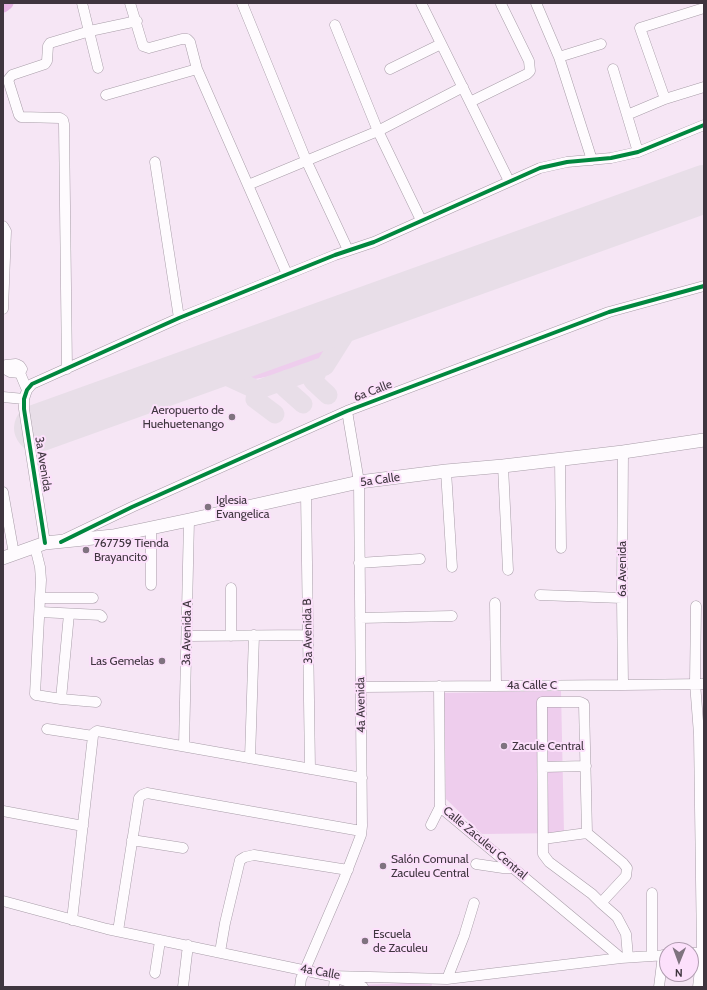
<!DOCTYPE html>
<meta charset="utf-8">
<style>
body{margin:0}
#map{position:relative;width:707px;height:990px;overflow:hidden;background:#f6e6f5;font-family:Cabin,sans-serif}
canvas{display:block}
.frame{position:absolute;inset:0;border:4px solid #3f353f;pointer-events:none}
.north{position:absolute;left:659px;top:942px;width:40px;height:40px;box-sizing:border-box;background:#fce0fb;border:1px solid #b09cb0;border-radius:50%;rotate:181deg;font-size:11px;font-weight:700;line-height:16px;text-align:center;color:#3f353f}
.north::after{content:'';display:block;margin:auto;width:14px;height:18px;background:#7f737f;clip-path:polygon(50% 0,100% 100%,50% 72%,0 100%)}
</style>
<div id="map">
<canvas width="707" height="990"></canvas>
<div class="frame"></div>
<div class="north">N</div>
</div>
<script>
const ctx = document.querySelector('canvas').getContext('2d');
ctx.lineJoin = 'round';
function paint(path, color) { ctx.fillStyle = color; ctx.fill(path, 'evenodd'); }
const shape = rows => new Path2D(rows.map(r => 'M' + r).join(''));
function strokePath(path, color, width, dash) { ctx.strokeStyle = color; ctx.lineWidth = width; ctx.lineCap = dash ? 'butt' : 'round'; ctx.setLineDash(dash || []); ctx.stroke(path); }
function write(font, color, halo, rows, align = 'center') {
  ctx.font = font + ' Cabin,sans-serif'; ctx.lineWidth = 4; ctx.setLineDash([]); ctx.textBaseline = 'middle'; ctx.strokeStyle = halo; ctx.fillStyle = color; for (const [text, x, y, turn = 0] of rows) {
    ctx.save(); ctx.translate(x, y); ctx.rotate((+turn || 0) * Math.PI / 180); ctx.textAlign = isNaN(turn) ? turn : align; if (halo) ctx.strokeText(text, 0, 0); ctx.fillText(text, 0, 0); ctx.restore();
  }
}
paint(shape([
 [332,332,334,336,333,345,328,353,323,358,271,376,255,379,245,377,234,368,235,365],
 [561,691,564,833,482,834,446,799,444,693],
 [433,982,431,987,358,987,359,985]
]), '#eecded');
strokePath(shape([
 [3,6,7,3]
]), '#e7b4e5', 13);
strokePath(shape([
 [207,367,257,390,325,366,359,312],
 [319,368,313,381,328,395],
 [287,379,285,388,303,404],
 [257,390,255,399,275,414]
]), '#e8dee8', 19);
strokePath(shape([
 [38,428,704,189]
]), '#e8dee8', 48);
const minor = shape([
 [82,3,98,68],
 [130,3,143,46,149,48,182,39,187,39,190,42,197,69,287,274],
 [242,3,306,160,348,250],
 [421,3,509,181],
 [536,3,559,57,592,160],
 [335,25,378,131,421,220],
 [559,57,601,44],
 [390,69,441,44],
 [613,69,627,115],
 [106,95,197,69],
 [665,99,640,28,704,8],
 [470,102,527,74,530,71,529,61,501,4],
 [638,152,627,115,665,99,704,87],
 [155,162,179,318],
 [248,185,378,131,463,87],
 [3,226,6,231,3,309],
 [3,366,6,365,16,364,20,366,22,369,20,373],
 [3,368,10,372,20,373,27,390],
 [67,369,64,124,63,120,60,118,21,117,19,115,8,80,12,75,45,64,47,61,48,46,50,43,90,31,137,21],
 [3,397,24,399],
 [623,452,622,598,623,685],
 [560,459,561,548],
 [503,466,508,570],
 [446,471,452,567],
 [3,492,14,554],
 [306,494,310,769],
 [65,539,132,507,347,411,609,312,704,286],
 [45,543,24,409,24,399,27,390,32,384,179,318,335,255,374,242,540,168,567,162,611,158,638,152,704,125],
 [35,547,40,567,41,580,35,694,36,695,61,699,96,702],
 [359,563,420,559],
 [151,585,151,528],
 [540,595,622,598],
 [40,598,93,598],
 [495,603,496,685],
 [696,606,695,683,699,734,702,952,698,987],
 [40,612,100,615,102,617],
 [360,618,452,616],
 [187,636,308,635],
 [231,636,231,588],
 [439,686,440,807,621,958],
 [361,687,623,685,704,684],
 [61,699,69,614],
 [47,729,93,736],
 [184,746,189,520],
 [250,758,254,635],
 [543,767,586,766],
 [3,811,83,826],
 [431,825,440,807],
 [543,839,587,833],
 [132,840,183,848],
 [476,864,503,868,514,868],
 [652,893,652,956],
 [3,901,107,929,331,976,447,979,621,958,667,955],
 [601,903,626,876,627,868,623,863,587,833,584,704,580,702,542,702,543,854,549,862,592,894,601,903,617,917,626,934,628,957],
 [72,920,93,736,94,733,97,731,362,778],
 [118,931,139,798,142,795,147,793,361,831],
 [220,952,225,923,240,860,245,857,254,855,348,870],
 [691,953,704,952],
 [155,973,160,941],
 [340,979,363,987],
 [447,979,464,936,474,903],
 [183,987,188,945],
 [300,987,301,979,344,879,361,835,362,826,359,482,347,411],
 [334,987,335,977],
 [659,987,663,955]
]);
const major = shape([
 [3,558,45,543,113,536,189,520,359,482,446,471,503,466,623,452,704,440]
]);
strokePath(minor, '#a89da8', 11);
strokePath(major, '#a89da8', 14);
strokePath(minor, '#fefbfe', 10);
strokePath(major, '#fefbfe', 13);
strokePath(shape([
 [61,542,132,507,347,411,609,312,704,286],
 [45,543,24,409,24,399,27,390,32,384,179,318,335,255,374,242,540,168,567,162,611,158,638,152,704,125]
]), '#00873e', 4);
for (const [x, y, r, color] of [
 [232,417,4,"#7f737f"],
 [208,507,4,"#7f737f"],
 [86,550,4,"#7f737f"],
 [162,661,4,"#7f737f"],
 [504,746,4,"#7f737f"],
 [383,866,4,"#7f737f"],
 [365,941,4,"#7f737f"]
]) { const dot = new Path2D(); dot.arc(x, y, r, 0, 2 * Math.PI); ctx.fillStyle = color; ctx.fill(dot); strokePath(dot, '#fce0fb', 1.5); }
write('12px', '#3f353f', '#fce0fb', [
 ["6a Calle",373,391,-21],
 ["3a Avenida",43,464,81],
 ["5a Calle",380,480,-8],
 ["6a Avenida",622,569,-90],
 ["3a Avenida B",308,631,-91],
 ["3a Avenida A",187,633,-89],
 ["4a Calle C",532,685],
 ["4a Avenida",361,705,-91],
 ["Calle Zaculeu Central",485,843,40],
 ["4a Calle",320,972,10]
]);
write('12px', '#3f353f', '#fce0fb', [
 ["Aeropuerto de",224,410,"right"],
 ["Huehuetenango",224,424,"right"],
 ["Iglesia",216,500],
 ["Evangelica",216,514],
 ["767759 Tienda",94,543],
 ["Brayancito",94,557],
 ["Las Gemelas",154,661,"right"],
 ["Zacule Central",512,746],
 ["Salón Comunal",391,859],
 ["Zaculeu Central",391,873],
 ["Escuela",373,934],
 ["de Zaculeu",373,948]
], 'left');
</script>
